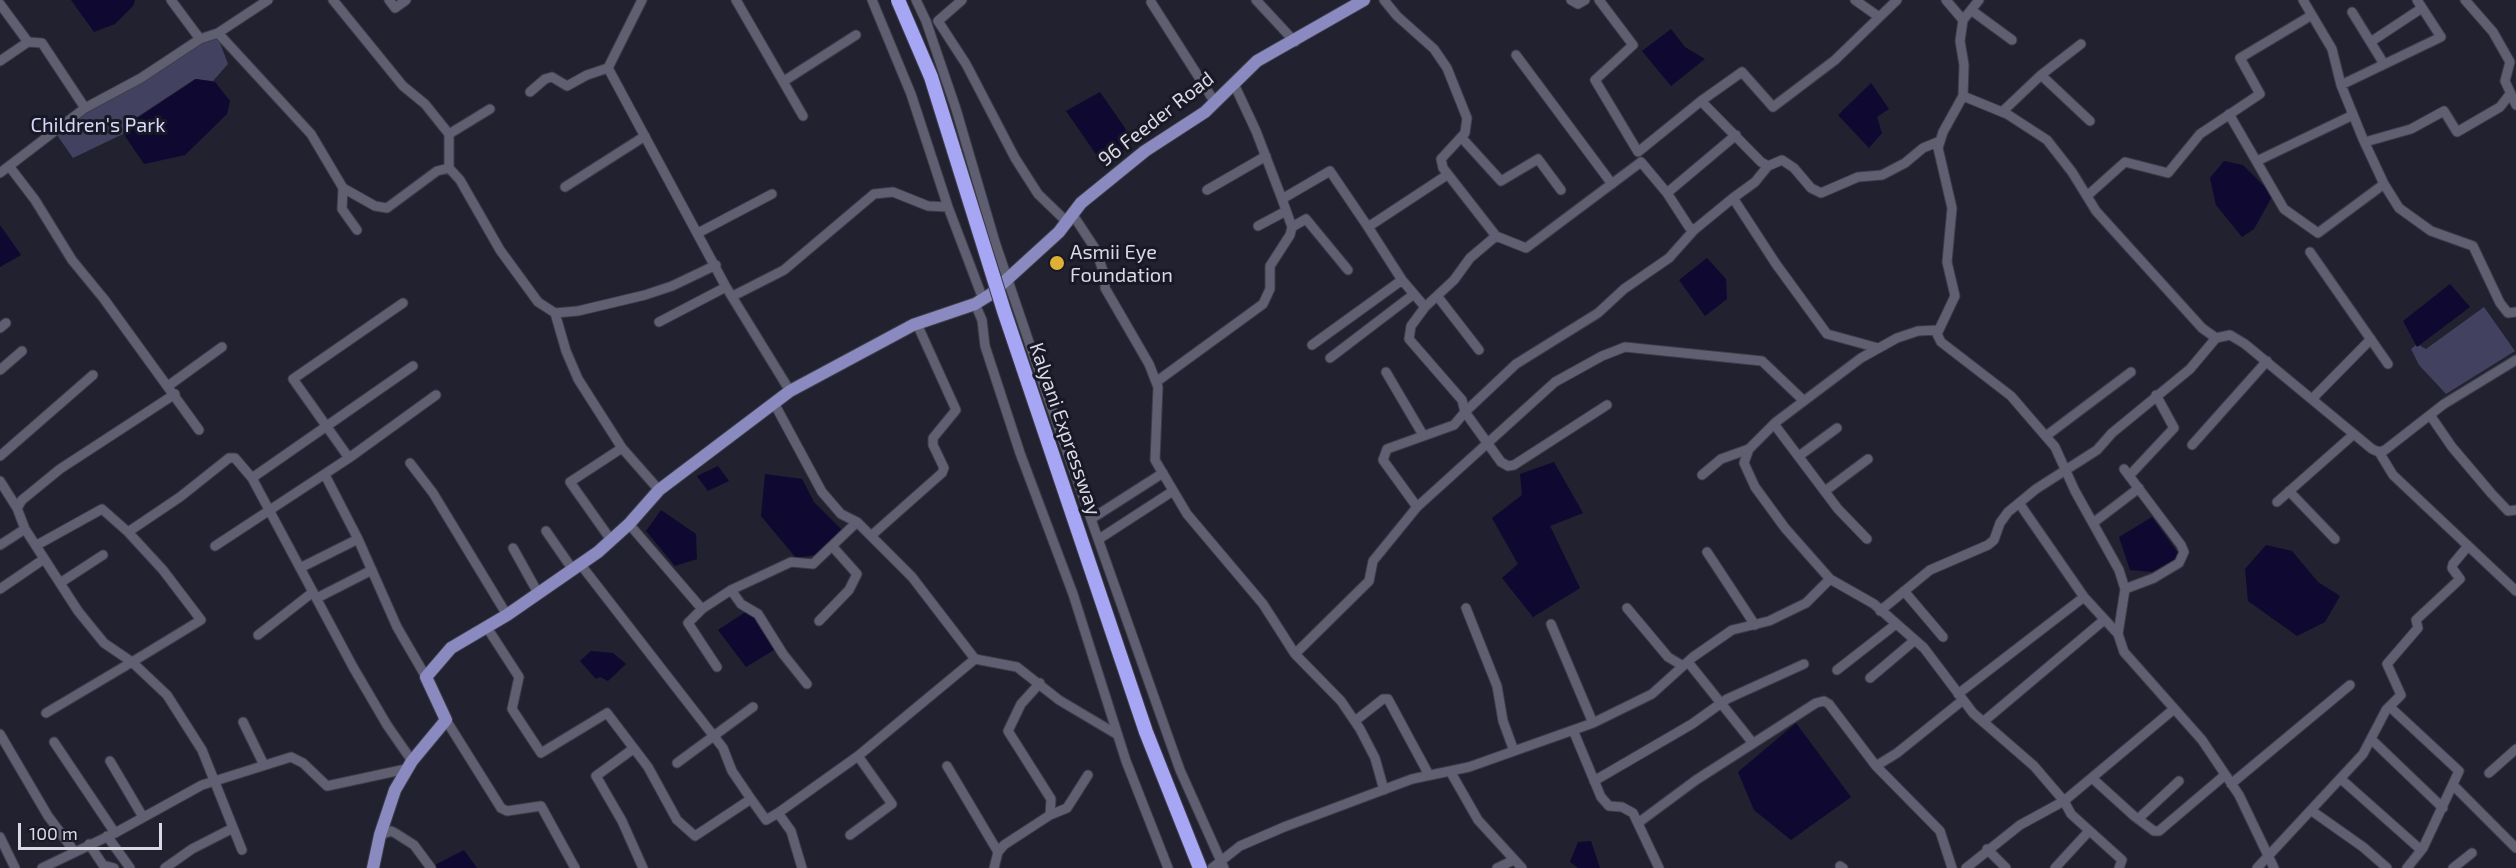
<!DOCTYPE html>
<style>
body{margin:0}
#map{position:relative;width:2516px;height:868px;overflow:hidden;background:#212130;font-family:"Exo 2",sans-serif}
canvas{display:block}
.scale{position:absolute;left:18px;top:823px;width:144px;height:27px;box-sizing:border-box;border:3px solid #d9dae4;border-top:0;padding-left:8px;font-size:18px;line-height:21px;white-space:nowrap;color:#d9dae4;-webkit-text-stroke:4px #181826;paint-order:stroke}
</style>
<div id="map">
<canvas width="2516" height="868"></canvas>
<div class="scale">100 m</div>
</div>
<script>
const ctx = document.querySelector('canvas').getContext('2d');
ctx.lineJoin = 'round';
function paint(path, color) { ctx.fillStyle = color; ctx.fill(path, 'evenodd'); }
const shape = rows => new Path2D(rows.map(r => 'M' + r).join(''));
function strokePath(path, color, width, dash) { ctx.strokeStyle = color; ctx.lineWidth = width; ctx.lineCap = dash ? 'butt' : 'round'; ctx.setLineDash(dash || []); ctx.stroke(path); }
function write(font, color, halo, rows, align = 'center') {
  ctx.font = font + ' "Exo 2",sans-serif'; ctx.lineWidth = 6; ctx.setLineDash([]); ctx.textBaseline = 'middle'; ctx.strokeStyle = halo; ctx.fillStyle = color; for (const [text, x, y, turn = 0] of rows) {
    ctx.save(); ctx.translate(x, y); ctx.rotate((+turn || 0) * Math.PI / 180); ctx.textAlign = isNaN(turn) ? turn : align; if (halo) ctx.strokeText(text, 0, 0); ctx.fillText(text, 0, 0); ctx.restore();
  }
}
paint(shape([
 [217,35,228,64,213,81,195,79,125,125,123,134,73,158,57,135,58,130,202,40],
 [2484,307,2515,351,2446,394,2419,365,2411,349,2417,344,2426,349]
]), '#424260');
paint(shape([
 [71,0,135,0,133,6,115,24,94,32],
 [1671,29,1685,47,1705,59,1671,86,1642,51],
 [196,79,215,82,230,101,227,114,185,155,144,164,125,136,127,125],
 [1871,83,1889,109,1877,117,1882,133,1869,148,1838,115],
 [1100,92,1125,128,1131,146,1102,163,1066,111],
 [2224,161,2243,165,2273,195,2254,229,2242,237,2216,205,2210,178],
 [0,225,21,255,0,267],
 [1707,258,1726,279,1727,299,1705,316,1679,280],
 [2450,284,2470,307,2417,347,2403,321],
 [1554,462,1583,513,1550,526,1580,588,1533,617,1502,578,1518,564,1492,518,1522,495,1520,474],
 [718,466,729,481,708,491,697,476],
 [765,474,802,479,814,502,845,533,827,553,796,558,761,516],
 [661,510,696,534,697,559,675,566,646,531],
 [2152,517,2181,557,2152,572,2130,570,2119,537],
 [2266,545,2292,551,2318,582,2340,596,2325,622,2297,636,2248,601,2245,569],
 [750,609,777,648,746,667,718,630],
 [591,651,613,653,626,664,608,681,600,677,596,679,580,661],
 [1796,723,1851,797,1791,840,1754,810,1738,772],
 [1591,841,1600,868,1578,868,1570,862,1578,842],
 [464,850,477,868,429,868]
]), '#0f0830');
const minor = shape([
 [171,0,200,39],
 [333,0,403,86,425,104,449,134],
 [389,0,395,8,406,0],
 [642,0,608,68,726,287,790,391],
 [736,0,803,116],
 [872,0,911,94,948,207,983,299],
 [916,0,926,21,956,109,995,242,1048,398,1180,770,1224,868],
 [962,0,938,21,966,64,1015,158,1038,194,1068,223],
 [1256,0,1295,42],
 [1384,0,1397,16,1434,49,1447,68,1467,118,1465,133,1441,159,1443,168,1496,236],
 [1571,0,1578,4,1585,0],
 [1599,0,1633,45,1595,80,1638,152,1701,101,1761,162,1768,166,1782,160,1794,168,1811,188,1821,193,1858,177,1882,175,1905,163,1923,148,1940,141],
 [1855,0,1879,17],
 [1946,0,1963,20],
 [1979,0,1963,20,1960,41,1964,65,1963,96,1943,132,1938,148,1952,208,1947,262,1955,296,1937,334,1941,342,2011,396,2055,447,2075,491,2119,570,2125,589,2118,634,2124,652,2202,740,2239,795,2274,868],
 [2303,0,2332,49,2341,85,2363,139,2384,184,2399,208,2431,231,2473,246,2500,303,2508,313,2516,312],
 [2465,0,2493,32,2510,62,2505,81,2516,105],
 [1151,2,1214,101],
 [0,4,28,42,42,43,85,108],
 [1971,10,2012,40],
 [2352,12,2384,64],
 [218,33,311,134,343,188,342,209,357,230],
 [2372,41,2422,8],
 [1516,55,1612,184],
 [0,61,28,42],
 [2041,75,2090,121],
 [784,81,856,35],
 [2341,85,2441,37,2417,0],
 [530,92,545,79,552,77,567,86,587,75,608,68],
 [1963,96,2007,114,2047,140,2072,172,2096,211,2202,328,2216,338,2230,335,2245,344,2372,449,2379,452,2385,450,2444,404,2516,360],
 [1701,101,1742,72,1773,107,1835,60,1897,0],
 [2002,112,2041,75,2081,44],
 [2229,114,2284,209,2318,233,2384,184],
 [1461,137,1501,181,1538,159,1561,190],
 [2365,142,2411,129,2444,111,2457,132,2500,107,2510,94],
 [2257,161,2353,115],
 [9,166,35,200,72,260,104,299,199,430],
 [449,168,449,134,490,109],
 [0,173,85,108,141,78,200,39,218,33,268,0],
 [565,187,645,136],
 [343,188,375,206,387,208,437,171,449,168,460,180,500,250,538,302,555,313,578,311,645,295,672,286,716,265],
 [1207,190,1266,156],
 [1667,193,1689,227,1694,230,1733,198,1776,264,1827,334,1878,348],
 [2087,196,2125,162,2168,173,2200,134,2260,94,2240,58,2312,15],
 [1733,198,1755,182,1768,166],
 [1282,199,1330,171,1368,227],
 [1073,215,1096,250,1105,277,1105,288,1149,364,1158,387,1155,460,1187,514,1263,604,1295,654],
 [1258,226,1286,211],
 [1292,227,1306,219,1348,270],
 [698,233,772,194],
 [2310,252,2388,364],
 [733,296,784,270,874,194,893,192,928,206,948,207],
 [1438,297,1479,350],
 [975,304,982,320,985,346,1020,453,1073,594,1126,761,1168,868],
 [1425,307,1402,280,1368,227,1447,175],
 [555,313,566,351,578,379,622,448],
 [659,322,726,287],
 [0,328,6,323],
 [1312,345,1402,280],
 [1330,358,1414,294],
 [0,370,22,351],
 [1386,372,1423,435],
 [1156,382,1263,304,1270,289,1270,266,1290,235,1292,227,1282,199,1256,131,1234,84],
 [168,386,222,347],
 [2312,399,2371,339],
 [774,403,822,492,841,514,857,522,912,577,975,659,1017,667,1059,700,1118,735],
 [1607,405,1514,465,1508,466,1501,462,1465,412,1516,364,1598,313,1624,289,1669,258,1694,230],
 [2430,415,2452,447,2491,493,2508,511,2516,510],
 [1774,424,1838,509,1867,539],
 [2046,436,2131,372],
 [2192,445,2267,361],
 [2379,452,2393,475,2516,591],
 [0,456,93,375],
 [1799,456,1837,428],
 [349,458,436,395],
 [410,463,433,493,507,615],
 [2124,469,2181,545,2184,552,2179,563,2154,578,2125,589],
 [325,475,358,539,397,627,426,677],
 [1702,475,1721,459,1749,449],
 [2129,476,2174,428,2156,395],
 [0,481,17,508],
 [1825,491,1868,459],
 [2289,491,2335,539],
 [2277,502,2354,434],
 [2019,503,2084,597],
 [1417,507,1555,382,1602,356,1625,347,1762,361,1804,401],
 [1091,519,1163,473],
 [2093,523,2139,488],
 [629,524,702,609,731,590,791,562,813,564,857,522],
 [25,529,78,611,104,643,132,662,201,620,163,570,128,532,102,509,37,545],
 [546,531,573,570],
 [128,532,180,497,229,458,235,458,252,478],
 [872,535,942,473,944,468,933,445,933,438,956,410,917,324],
 [1099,539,1173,491],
 [611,540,570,482,622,448,659,490],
 [0,545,25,529,17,508,22,500,60,469,175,394],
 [215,546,349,458,293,379,403,303],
 [513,548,538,593],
 [1707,552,1755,625],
 [581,565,723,748,732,771,751,799],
 [300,568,358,539],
 [1830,579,1785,528,1755,487,1744,463,1749,449,1776,422,1861,358,1897,338,1918,331,1938,330],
 [60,583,103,555],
 [0,589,44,559],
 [731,590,741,604,758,614,783,654,807,684],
 [1904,591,1943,637],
 [317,598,372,570],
 [1466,608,1497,686,1503,721,1514,751],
 [1627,608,1668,657,1683,666],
 [702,609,688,623,717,667],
 [1880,611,1930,570,1988,545,1994,540,2000,523,2008,512,2036,489,2097,450,2112,433,2190,369,2216,338],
 [819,621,849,590,857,574,832,546],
 [1551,624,1593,723],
 [486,626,519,677,512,709,541,753,607,713,648,767,677,820,695,836,751,799,766,820,778,813,858,756,975,659],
 [258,635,313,592],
 [1688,662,1752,742],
 [1837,670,1896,624],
 [1870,678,1915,640],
 [1958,694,2084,597,2118,634],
 [2390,707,2459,771,2423,848,2407,868],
 [46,713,132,662,167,695,202,750,242,850],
 [446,720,501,808,507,811,541,806,575,868],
 [1355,721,1383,699,1388,699,1429,775],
 [243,722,264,765],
 [1983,722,2104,620],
 [1573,730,1601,797,1609,806,1622,807,1633,813,1659,868],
 [0,734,48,816,74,851],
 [2371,739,2443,808],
 [54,742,115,833],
 [633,749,596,776,622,821,643,868],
 [110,761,143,817],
 [412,761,387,725,353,667,252,478,413,366],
 [677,763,753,707],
 [947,766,998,852],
 [1876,766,1940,831,1952,868],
 [1450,771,1478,820,1522,868],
 [2489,773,2516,749],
 [2092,778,2134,816,2154,831,2159,831,2225,775],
 [2341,779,2421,850],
 [1594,781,1692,724,1727,699,1804,664],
 [2231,784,2350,685],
 [2453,785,2516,848],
 [1384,790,1375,758,1360,729,1341,701,1295,654,1369,581,1373,561,1417,507,1383,460,1387,449,1454,425,1465,412,1462,400,1409,339,1411,326,1425,307,1454,280,1470,258,1496,236,1526,248,1641,162,1667,193,1736,135],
 [2312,811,2363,847,2387,868],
 [778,813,791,831,802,868],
 [1050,815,1067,808,1088,775],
 [2138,819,2179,781],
 [1638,823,1696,780,1816,703,1824,701,1829,704,1876,766,1897,753,1963,700],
 [380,835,391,831,395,833,414,845,431,868],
 [850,835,892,804,858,756],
 [107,836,130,868],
 [0,837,15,868],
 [89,844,103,865,114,868],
 [1987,849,2006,868],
 [1840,866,1843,868],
 [42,868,115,833,202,785,291,757,303,763,327,786,406,769],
 [165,868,192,849,233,828],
 [994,868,998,852,1004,845,1050,815,1051,799,1008,731,1021,704,1040,683],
 [1212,868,1240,846,1284,827,1412,779,1469,767,1593,723,1652,694,1693,657,1732,630,1769,621,1806,603,1830,579,1874,604,1924,648,1973,713,2034,766,2064,801,2174,709],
 [1497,868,1514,860],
 [1966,868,2020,825,2064,801,2071,814,2122,860,2119,868],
 [2055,868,2089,831],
 [2257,868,2363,754,2386,710,2401,695,2387,664,2418,628,2416,620,2460,579,2452,568,2453,564,2468,546],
 [2453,868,2472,853]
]);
const major = shape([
 [373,868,380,835,395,790,412,761,446,720,426,677,451,648,507,615,598,552,629,524,659,490,790,391,913,325,975,304,991,294,1059,232,1081,203,1145,151,1205,112,1257,61,1364,0]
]);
strokePath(minor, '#3c3d49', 11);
strokePath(major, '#3c3d49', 14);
strokePath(minor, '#5f5f71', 9);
strokePath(major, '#8a8ac0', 12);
const highwayBridge = shape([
 [898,0,931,77,1004,311,1146,732,1200,868]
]);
strokePath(highwayBridge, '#3c3d49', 16, []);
strokePath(highwayBridge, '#a7a6f5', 14);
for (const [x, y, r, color] of [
 [1057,263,8,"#e0b034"]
]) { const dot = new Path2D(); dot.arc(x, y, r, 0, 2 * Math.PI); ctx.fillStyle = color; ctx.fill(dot); strokePath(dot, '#181826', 2); }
write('20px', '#d9dae4', '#181826', [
 ["96 Feeder Road",1156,119,-38],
 ["Kalyani Expressway",1065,429,71]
]);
write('20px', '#d8daf8', '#181826', [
 ["Children's Park",98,125]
]);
write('20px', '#d9dae4', '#181826', [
 ["Asmii Eye",1070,252],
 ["Foundation",1070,275]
], 'left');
</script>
